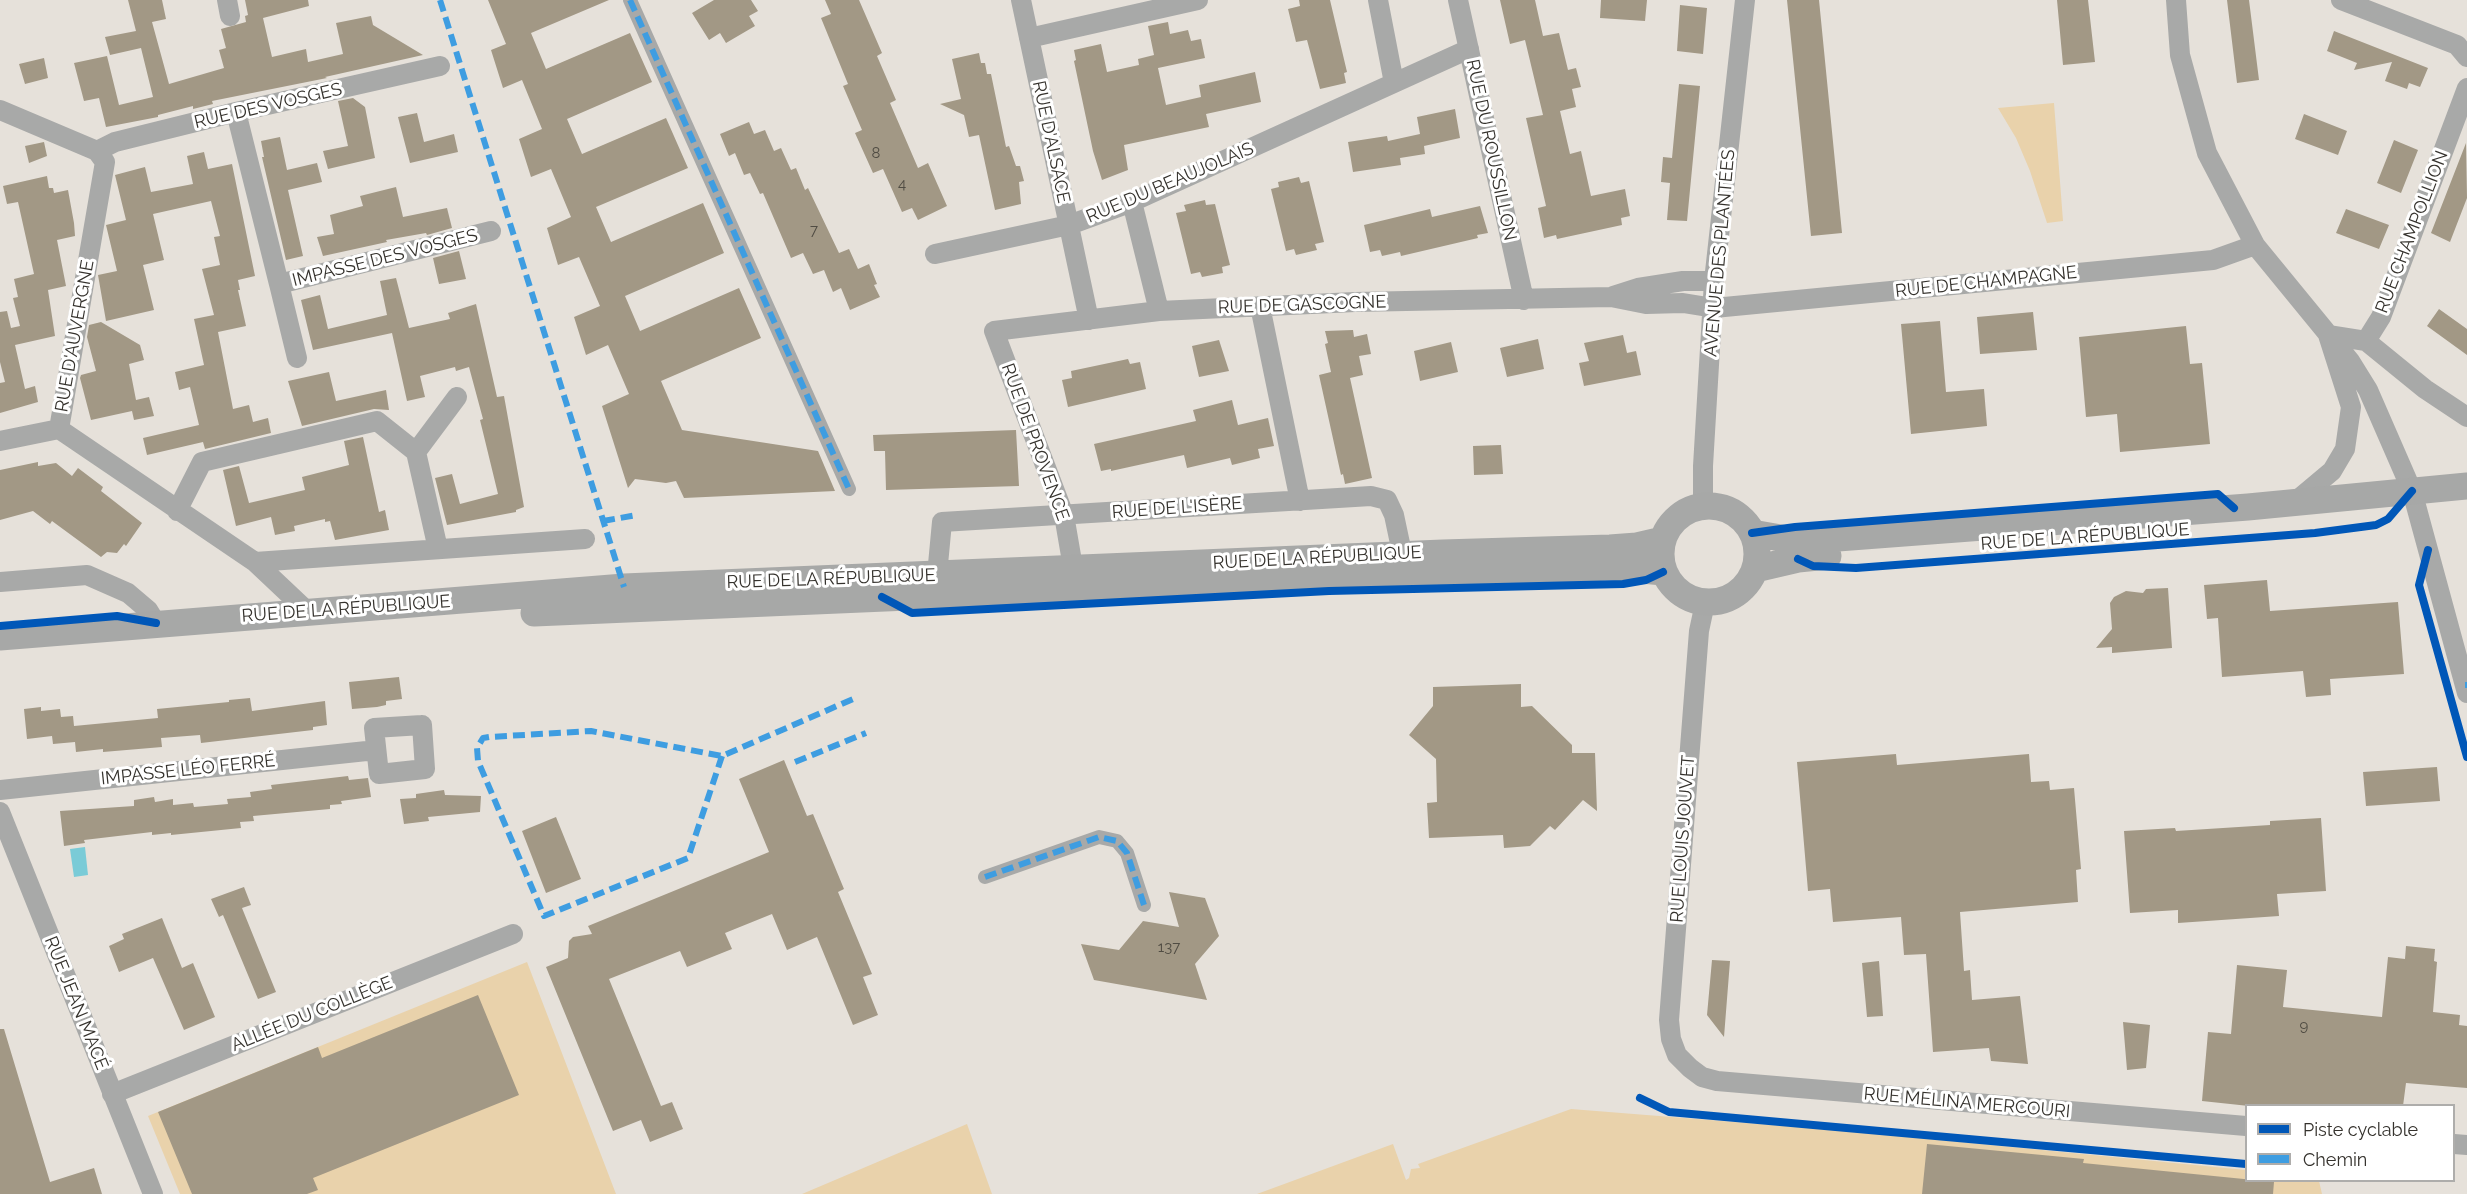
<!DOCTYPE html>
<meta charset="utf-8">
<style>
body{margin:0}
#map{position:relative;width:2467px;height:1194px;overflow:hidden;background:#e6e1da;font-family:Raleway,sans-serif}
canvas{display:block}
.legend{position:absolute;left:2245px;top:1104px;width:210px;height:78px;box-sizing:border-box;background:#fff;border:2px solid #aeadab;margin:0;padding:8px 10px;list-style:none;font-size:18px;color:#35322d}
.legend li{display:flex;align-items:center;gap:12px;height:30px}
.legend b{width:30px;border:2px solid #aeadab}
</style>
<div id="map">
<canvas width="2467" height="1194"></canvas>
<ul class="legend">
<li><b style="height:8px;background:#0057b8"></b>Piste cyclable</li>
<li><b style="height:8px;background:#3e9de1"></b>Chemin</li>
</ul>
</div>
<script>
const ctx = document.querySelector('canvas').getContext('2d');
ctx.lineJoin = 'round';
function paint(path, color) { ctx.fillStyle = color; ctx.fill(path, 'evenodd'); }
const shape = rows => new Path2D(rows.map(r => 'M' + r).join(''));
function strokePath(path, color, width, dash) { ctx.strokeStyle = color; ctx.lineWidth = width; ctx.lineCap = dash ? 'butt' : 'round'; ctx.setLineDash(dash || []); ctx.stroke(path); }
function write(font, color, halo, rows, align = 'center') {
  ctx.font = font + ' Raleway,sans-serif'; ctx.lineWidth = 6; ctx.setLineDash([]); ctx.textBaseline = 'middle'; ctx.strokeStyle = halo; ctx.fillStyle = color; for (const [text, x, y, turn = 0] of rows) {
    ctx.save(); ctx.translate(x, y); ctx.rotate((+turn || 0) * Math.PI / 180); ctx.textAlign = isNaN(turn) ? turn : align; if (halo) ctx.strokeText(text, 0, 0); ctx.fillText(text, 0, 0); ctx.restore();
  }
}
paint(shape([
 [2054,103,2063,221,2047,223,2030,171,2016,138,1998,108],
 [527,962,616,1194,180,1194,148,1116],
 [1571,1109,1848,1131,2246,1170,2246,1180,2319,1181,2322,1194,1257,1194,1393,1144,1406,1180,1409,1178,1411,1169,1420,1168,1418,1164],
 [967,1124,992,1194,802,1194]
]), '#e9d2ab');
paint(shape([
 [85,847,88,875,74,877,70,849]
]), '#7acbd7');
paint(shape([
 [128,0,162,0,166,19,152,22,169,84,224,68,219,50,226,48,221,29,246,22,245,16,248,15,245,0,308,0,309,6,263,18,272,57,306,49,308,62,343,54,336,23,371,16,373,25,423,55,325,77,327,78,212,101,213,104,193,109,193,106,158,115,158,117,106,127,99,98,84,101,74,63,107,56,119,105,153,97,141,48,110,55,105,37,136,31],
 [488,0,609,0,531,33,546,69,630,33,652,82,567,119,582,154,666,118,688,168,596,207,611,242,703,203,724,253,625,296,640,331,739,288,761,338,661,381,682,430,818,451,835,491,684,498,676,481,666,483,635,479,628,488,602,406,629,394,608,345,586,355,574,317,600,306,579,257,558,265,547,228,571,217,551,169,531,177,519,139,542,129,522,80,503,88,491,50,506,44],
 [714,0,751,0,758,11,749,16,755,26,726,43,720,33,709,40,692,13],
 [825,0,859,0,882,53,877,56,896,100,890,103,918,168,928,163,947,206,918,220,912,208,902,212,883,169,873,173,855,133,862,130,843,86,848,84,821,18,831,14],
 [1299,0,1330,0,1347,72,1344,73,1346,83,1320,89,1307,40,1296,42,1288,9,1300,6],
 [1500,0,1535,0,1543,36,1559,33,1568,70,1576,68,1581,87,1572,89,1576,107,1560,111,1570,154,1581,151,1591,196,1625,189,1630,216,1621,218,1622,225,1557,239,1556,235,1544,238,1538,208,1546,206,1526,118,1543,115,1525,40,1510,44],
 [1601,0,1647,0,1645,21,1600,18],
 [1787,0,1819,0,1842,233,1811,236],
 [2057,0,2088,0,2095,62,2063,65],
 [2227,0,2249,0,2259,80,2237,83],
 [1680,5,1707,8,1703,54,1677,51],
 [1168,22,1170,34,1188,30,1191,41,1201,39,1205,58,1158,68,1166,105,1201,97,1199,85,1255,72,1261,102,1206,114,1209,127,1124,145,1128,170,1102,180,1093,151,1074,61,1076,60,1074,50,1101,44,1107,72,1139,65,1138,59,1154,55,1148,26],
 [2334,31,2428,68,2420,87,2409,83,2407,89,2385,81,2392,62,2354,70,2357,63,2327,51],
 [979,53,981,63,985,63,987,74,991,74,1006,147,1009,146,1016,166,1020,166,1024,181,1019,182,1021,204,995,210,979,135,969,137,964,115,940,104,961,99,952,59],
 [44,58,48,78,25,84,19,64],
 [1679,84,1700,86,1687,221,1667,220,1670,183,1661,182,1663,157,1672,158],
 [353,98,365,107,375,158,328,169,323,151,348,146,338,101],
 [1455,109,1460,138,1424,146,1425,154,1400,158,1401,165,1353,172,1348,142,1387,136,1388,141,1420,134,1417,117],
 [417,113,424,142,454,134,458,152,410,163,398,117],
 [2304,114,2347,131,2338,155,2295,139],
 [749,122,754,134,765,130,774,151,781,148,791,170,796,168,805,190,808,188,839,253,849,249,858,269,869,264,877,284,874,285,880,297,850,310,841,288,833,292,824,270,813,274,803,253,791,258,763,193,760,194,750,173,744,175,735,153,729,156,720,134],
 [280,137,287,170,317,163,322,182,288,190,303,256,286,260,262,157,264,157,261,141],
 [2394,140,2418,150,2401,193,2377,183],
 [44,142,47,156,29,163,25,146],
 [2466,143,2467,198,2450,242,2431,233],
 [204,152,208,169,232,164,255,276,238,280,240,290,238,290,246,326,218,332,233,409,249,405,253,422,268,418,271,433,205,449,203,442,147,455,143,438,199,425,190,387,179,390,175,372,204,365,194,319,214,315,202,269,220,265,214,237,220,236,211,201,153,214,164,260,143,265,154,310,106,321,98,275,117,271,106,225,126,220,115,175,145,167,151,192,193,184,187,156],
 [47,176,49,188,53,188,54,193,68,190,74,223,75,236,57,240,66,286,48,290,55,336,15,345,25,389,35,386,38,402,0,413,0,383,5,382,0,362,0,312,7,311,11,328,20,326,13,298,18,297,14,279,34,274,18,202,7,204,3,186],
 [1299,177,1301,183,1309,181,1324,242,1315,244,1317,250,1296,255,1294,249,1286,251,1271,189,1279,187,1278,182],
 [396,187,403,217,447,208,452,228,427,235,426,233,386,240,387,242,323,256,317,237,334,234,330,215,363,206,360,196],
 [1205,200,1206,205,1215,204,1230,265,1222,267,1223,273,1202,277,1200,272,1191,274,1176,213,1186,211,1184,205],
 [1480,206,1488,233,1477,235,1478,238,1401,256,1400,252,1382,256,1380,250,1370,252,1364,225,1430,209,1432,217],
 [2346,209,2389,225,2379,249,2336,233],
 [459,251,466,279,439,284,433,258],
 [396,278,409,328,450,319,448,313,476,304,497,397,504,396,524,507,516,510,516,512,447,525,435,478,452,474,460,504,498,494,480,420,483,419,469,367,456,371,455,367,420,376,425,397,407,401,392,333,313,350,301,300,320,295,328,329,387,315,380,281],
 [2439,309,2467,329,2467,355,2427,326],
 [2033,312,2037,350,1980,354,1977,317],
 [1940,321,1946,392,1984,389,1987,426,1911,434,1901,324],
 [101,322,140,345,144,360,129,364,136,400,149,397,154,416,134,420,132,411,91,420,80,378,81,375,96,371,87,337,89,325],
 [2186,326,2190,364,2202,363,2210,444,2120,452,2117,414,2086,417,2079,337],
 [1353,330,1354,337,1367,334,1371,354,1359,356,1363,375,1350,378,1372,478,1345,484,1343,474,1341,475,1319,375,1331,372,1325,344,1328,343,1325,331],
 [1623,335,1627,353,1636,351,1641,375,1584,386,1579,363,1589,361,1584,343],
 [1538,339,1544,369,1507,377,1500,348],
 [1219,340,1229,371,1199,377,1192,346],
 [1451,342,1458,372,1420,381,1414,351],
 [1128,359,1130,364,1140,362,1146,389,1068,407,1062,380,1072,378,1071,371],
 [329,372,336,401,386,390,389,410,374,409,302,426,288,381],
 [1232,400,1238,425,1268,418,1274,446,1258,449,1260,458,1232,465,1230,458,1187,468,1184,455,1111,471,1111,469,1101,471,1094,444,1196,421,1193,410],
 [1016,430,1019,486,886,490,885,451,874,451,873,435],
 [363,437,379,512,385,510,389,530,335,540,330,521,325,522,325,519,294,526,295,531,275,535,271,517,236,526,223,470,239,466,249,503,305,490,302,477,349,465,344,441],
 [1501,445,1503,474,1474,475,1473,446],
 [38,462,38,466,56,463,72,476,78,468,103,487,101,491,142,523,126,546,124,544,117,553,107,552,101,557,52,521,50,524,33,511,0,520,0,470],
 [2267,580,2270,611,2398,602,2404,674,2330,679,2331,695,2306,697,2303,671,2222,677,2218,618,2207,619,2204,585],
 [2168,588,2172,648,2112,653,2112,647,2096,648,2112,629,2110,603,2114,597,2126,591,2143,593,2146,589],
 [399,677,402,699,386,701,386,705,377,707,352,709,349,682],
 [1521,684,1521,707,1532,706,1572,745,1572,753,1595,753,1597,811,1583,800,1555,830,1550,826,1530,846,1504,848,1503,835,1429,838,1427,803,1437,802,1436,759,1409,735,1433,706,1433,687],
 [250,698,252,711,325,701,327,725,313,727,313,730,201,743,200,735,161,738,162,747,103,752,103,749,76,752,75,742,53,744,52,736,27,739,24,709,41,707,41,711,60,709,61,717,73,716,74,726,158,718,157,709,229,702,229,700],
 [1896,754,1897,765,2029,754,2031,782,2049,781,2050,790,2074,788,2081,869,2076,870,2078,902,1960,912,1964,971,1970,970,1972,1000,2020,996,2028,1064,1991,1061,1989,1048,1933,1052,1926,954,1904,955,1901,917,1833,922,1830,889,1808,891,1797,762],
 [784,760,807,816,813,814,844,889,838,892,872,974,863,977,878,1015,853,1025,817,937,787,950,772,914,725,933,732,949,687,967,680,951,609,979,661,1106,672,1102,683,1129,650,1142,641,1120,613,1131,546,967,568,958,569,941,573,937,592,934,588,926,769,852,739,779],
 [2437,767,2440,801,2366,806,2363,772],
 [348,776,349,780,368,778,371,797,341,801,342,804,330,805,330,809,253,816,254,821,240,822,241,828,171,835,171,833,152,835,152,832,84,840,85,843,64,846,60,811,134,806,134,800,154,797,155,802,173,799,173,805,193,803,194,807,228,804,227,799,251,797,250,792,272,789,271,785],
 [444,790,445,795,481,796,480,812,428,817,429,821,404,824,400,799,416,798,416,794],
 [556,817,581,879,546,893,522,831],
 [2321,818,2326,891,2277,894,2279,916,2178,923,2178,910,2130,913,2124,831,2175,828,2176,831,2270,825,2270,821],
 [244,887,251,905,242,908,276,992,258,999,223,915,219,917,211,899],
 [1169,892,1205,898,1219,936,1195,964,1207,1000,1094,980,1081,944,1119,950,1143,921,1179,927],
 [162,918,182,968,193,963,215,1017,184,1030,153,958,119,972,109,946,124,939,122,934],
 [2406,946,2435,949,2434,961,2437,962,2433,1012,2460,1015,2459,1025,2467,1026,2467,1088,2406,1083,2403,1106,2249,1106,2202,1101,2208,1032,2231,1034,2237,965,2287,970,2283,1007,2382,1017,2388,957,2405,959],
 [1712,960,1730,961,1724,1037,1707,1015],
 [1879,961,1883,1016,1867,1017,1862,963],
 [478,995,519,1095,313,1178,318,1190,307,1194,192,1194,158,1112,318,1047,322,1058],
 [2123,1022,2150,1025,2146,1068,2127,1070],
 [0,1029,4,1029,50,1182,94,1168,102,1194,0,1194],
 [1927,1144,2084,1159,2083,1163,2274,1182,2273,1194,1922,1194]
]), '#a29885');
strokePath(shape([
 [630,0,849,489],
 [985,877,1099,837,1117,841,1127,853,1144,905]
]), '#a8a9a8', 14);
strokePath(shape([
 [227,0,230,16],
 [1021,0,1089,320],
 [1378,0,1394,83],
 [1458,0,1524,300],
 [2176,0,2180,55,2207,153,2255,245,2350,361,2368,390,2412,491,2467,693],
 [2341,0,2457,45,2467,57],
 [1029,38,1198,0],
 [0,110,97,151,105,162,59,429,255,562,308,612],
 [236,112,279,284,491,231],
 [97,151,115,142,236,112,440,66],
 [1132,202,1159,311],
 [935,254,1069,225,1132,202,1469,49],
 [279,284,297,358],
 [1613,296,1638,288,1683,281,1714,281],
 [1260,306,1300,501],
 [2366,341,2381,317,2467,88],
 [0,441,59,429],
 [416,452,438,549],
 [2295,502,2332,471,2345,449,2351,407,2328,335,2366,341,2425,389,2467,417],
 [1703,506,1703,466,1714,281,1745,0],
 [177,511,202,462,377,421,416,452,457,397],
 [255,562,585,539],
 [937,575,942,522,1371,496,1387,500,1394,515,1405,567],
 [1075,579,1064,515,994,331,1159,311,1355,302,1611,297,1646,304,1683,303,1714,308,2213,260,2255,245],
 [0,582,87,575,128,593,148,610,156,623],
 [1705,603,1699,631,1669,1020,1671,1039,1677,1055,1690,1068,1702,1077,1717,1081,2246,1126],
 [422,725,425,769,379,774,374,728,422,725],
 [0,790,376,750],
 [0,812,153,1194],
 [112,1094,513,934],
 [2454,1144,2467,1145]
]), '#a8a9a8', 20);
strokePath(shape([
 '1661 554a48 48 0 1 1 96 0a48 48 0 1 1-96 0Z',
 [1752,533,1798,541,2248,507,2467,486],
 [1755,569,1798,559,1828,556],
 [534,613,1611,567,1663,572],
 [0,637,624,587,1443,553,1610,548,1637,546,1663,540]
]), '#a7a8a7', 27);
strokePath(shape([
 [440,0,624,587],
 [630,0,849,489],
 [603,521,637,515],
 [2465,685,2467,685],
 [722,756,688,858,544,916,478,761,477,748,483,738,489,737,591,731,722,756,853,699],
 [795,762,866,733],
 [985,877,1099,837,1117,841,1127,853,1144,905]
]), '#3e9de1', 6, [12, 6]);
strokePath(shape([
 [1752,533,1795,527,2218,494,2234,508],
 [2428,550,2419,585,2467,757],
 [1798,559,1813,566,1856,568,2315,533,2376,525,2388,519,2412,491],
 [882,597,912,613,1329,591,1623,584,1646,580,1663,572],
 [0,626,117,616,156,623],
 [1640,1098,1669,1112,2246,1164]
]), '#0057b8', 8);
write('15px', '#504c43', null, [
 ["8",876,153],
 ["4",902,184],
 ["7",814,230],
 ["137",1169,947],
 ["9",2304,1026]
]);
write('18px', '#35322d', '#fff', [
 ["RUE DES VOSGES",268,106,-13],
 ["RUE D'ALSACE",1051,142,78],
 ["RUE DU ROUSSILLON",1491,150,78],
 ["RUE DU BEAUJOLAIS",1170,183,-23],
 ["RUE CHAMPOLLION",2412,232,-69],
 ["AVENUE DES PLANTÉES",1720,253,-85],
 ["IMPASSE DES VOSGES",385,258,-14],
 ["RUE DE CHAMPAGNE",1986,282,-6],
 ["RUE DE GASCOGNE",1302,305,-2],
 ["RUE D'AUVERGNE",75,336,-80],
 ["RUE DE PROVENCE",1035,442,70],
 ["RUE DE L'ISÈRE",1177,508,-4],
 ["RUE DE LA RÉPUBLIQUE",2085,537,-4],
 ["RUE DE LA RÉPUBLIQUE",1317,558,-3],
 ["RUE DE LA RÉPUBLIQUE",831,579,-2],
 ["RUE DE LA RÉPUBLIQUE",346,609,-4],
 ["IMPASSE LÉO FERRÉ",188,770,-6],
 ["RUE LOUIS JOUVET",1683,839,-86],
 ["RUE JEAN MACÉ",76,1003,68],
 ["ALLÉE DU COLLÈGE",312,1014,-22],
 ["RUE MÉLINA MERCOURI",1967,1103,5]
]);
</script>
